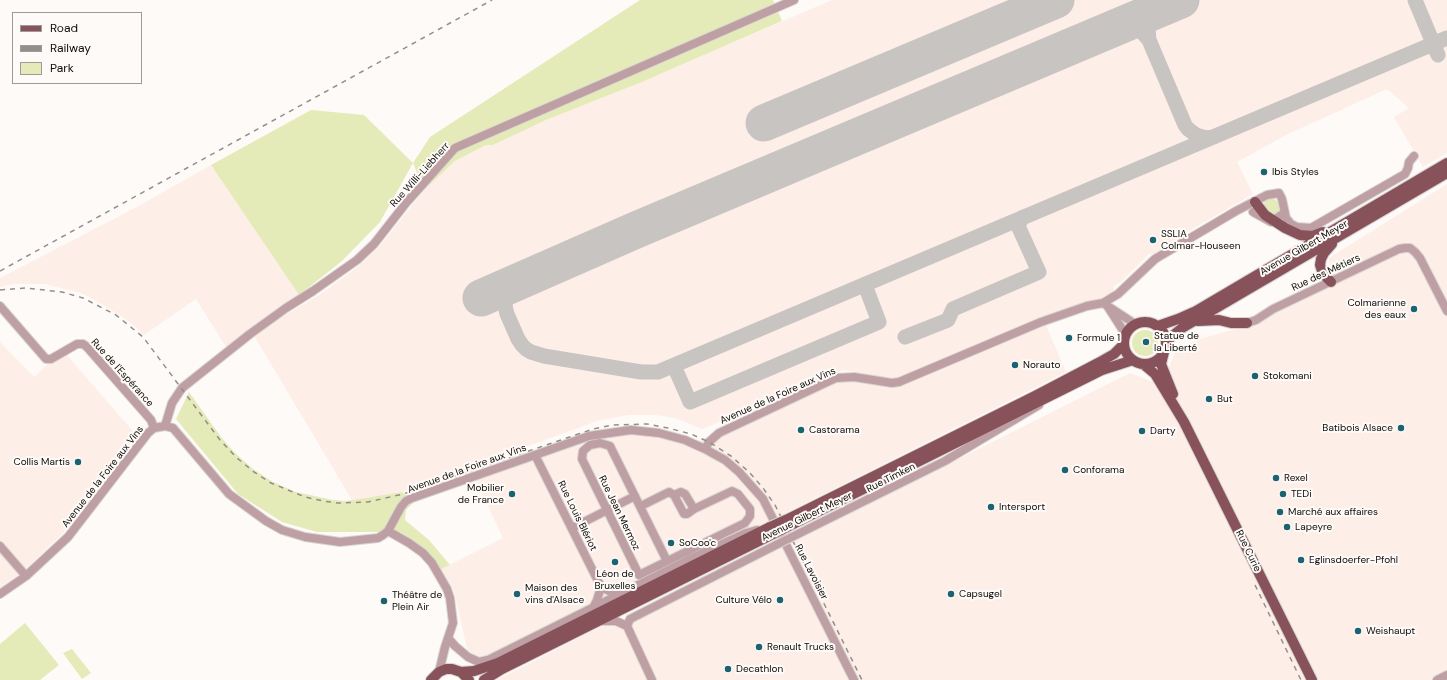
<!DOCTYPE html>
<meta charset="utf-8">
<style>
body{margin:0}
#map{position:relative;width:1447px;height:680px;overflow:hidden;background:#fefaf8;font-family:"DM Sans",sans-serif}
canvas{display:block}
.legend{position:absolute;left:12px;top:12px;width:130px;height:72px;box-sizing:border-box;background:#fefaf8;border:1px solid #9e9a98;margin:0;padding:5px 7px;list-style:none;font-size:12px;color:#0e0b09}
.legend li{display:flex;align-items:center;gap:8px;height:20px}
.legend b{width:20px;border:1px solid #9e9a98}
</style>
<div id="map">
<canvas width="1447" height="680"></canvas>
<ul class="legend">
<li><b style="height:5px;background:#88525b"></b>Road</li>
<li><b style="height:5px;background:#928e8c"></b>Railway</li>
<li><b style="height:11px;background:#e5ebb8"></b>Park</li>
</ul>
</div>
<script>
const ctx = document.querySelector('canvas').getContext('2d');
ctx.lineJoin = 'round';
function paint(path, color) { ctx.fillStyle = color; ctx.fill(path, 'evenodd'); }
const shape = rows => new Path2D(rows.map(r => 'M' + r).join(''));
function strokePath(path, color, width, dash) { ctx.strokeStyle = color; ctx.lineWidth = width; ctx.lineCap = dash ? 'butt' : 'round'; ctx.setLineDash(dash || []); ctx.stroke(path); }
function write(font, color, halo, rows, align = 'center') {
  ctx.font = font + ' "DM Sans",sans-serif'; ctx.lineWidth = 4; ctx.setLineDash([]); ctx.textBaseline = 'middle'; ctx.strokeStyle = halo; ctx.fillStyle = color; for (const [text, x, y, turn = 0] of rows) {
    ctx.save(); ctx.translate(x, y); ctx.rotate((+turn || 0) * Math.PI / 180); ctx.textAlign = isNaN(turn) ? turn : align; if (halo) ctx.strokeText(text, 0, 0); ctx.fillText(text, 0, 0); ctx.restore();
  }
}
paint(shape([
 [832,0,1447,0,1447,153,1423,167,1394,117,1409,108,1387,89,1286,135,1237,162,1253,194,1187,232,1184,235,1163,246,1159,251,1154,254,1149,254,1121,282,1113,287,1115,291,1097,300,1041,319,1041,317,894,379,843,370,702,429,675,418,656,415,628,415,597,421,402,492,352,500,253,334,321,294,360,265,379,247,424,190,455,161,486,145,493,145,546,120,642,82],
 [211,165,299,295,226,347,196,299,144,335,136,327,124,318,93,299,81,293,45,284,13,284,0,287,0,278,135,208],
 [1447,184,1447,680,497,680,608,623,630,628,634,622,1130,373,1153,382,1169,368,1176,349,1200,339,1243,327,1331,283,1329,258],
 [1046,325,1066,372,758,527,496,654,480,659,467,649,454,591,441,569,503,538,476,480,589,439,632,435,660,437,690,444,833,382,851,378,894,386],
 [0,342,34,377,50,362,66,354,137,436,63,533,21,573,0,587]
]), '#fdeee7');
paint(shape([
 [640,0,773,0,782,21,642,82,546,120,493,145,486,145,455,161,424,190,413,163,380,222,342,261,299,295,211,165,311,110,364,115,413,163,430,137],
 [1273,198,1280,203,1280,209,1277,214,1272,215,1263,206,1265,201],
 '1132 343a13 13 0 1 1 26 0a13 13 0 1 1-26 0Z',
 [189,392,221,437,234,452,253,469,273,482,296,492,333,500,346,501,402,492,414,502,406,510,405,520,429,540,450,565,441,569,425,549,400,532,317,532,282,522,238,494,176,419],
 [25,623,59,665,40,680,0,680,0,644],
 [72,649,91,673,82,679,63,653]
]), '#e5ebb8');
strokePath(shape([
 [1415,0,1438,55],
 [1161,9,1154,14,1149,23,1148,29,1149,40,1185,125,1188,129,1196,135,1206,138,1214,137],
 [1118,27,1133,27,1142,32,1149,40],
 [520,281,512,287,508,292,505,306,507,314,518,339,522,345,526,349,531,352,544,356,641,372,658,372,1447,38],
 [905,337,948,320,953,309,1039,272,1019,228,1019,223,1023,217],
 [674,366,690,402,879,322,865,285]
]), '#c8c4c2', 15);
strokePath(shape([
 [764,123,1056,0],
 [481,298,636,230,1181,0]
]), '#c8c4c2', 37);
const minor = shape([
 [1253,212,1271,222,1284,213],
 [1103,303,1118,294,1155,259,1236,211,1267,195,1279,193,1282,199,1286,218,1291,224,1297,227,1311,228,1405,174,1408,168,1409,162,1414,156],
 [0,306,46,359,51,359,77,344,83,344,87,347,151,420,154,428],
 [1108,307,1126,335],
 [1247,323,1256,320,1273,309,1399,249,1405,248,1410,248,1415,252,1420,258,1447,311],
 [165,426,172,403,182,388,250,334,286,308,313,291,357,260,374,244,406,203,455,148,794,0],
 [705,449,709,442,719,433,836,378,854,377,892,383,899,382,1041,322,1087,306,1103,303,1135,324],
 [535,455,601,587],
 [674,495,684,514,687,514,694,509],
 [641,506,669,492,674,495,681,492,685,494,694,509,732,491,738,494,750,509,750,516,745,523,639,575,582,459,583,451,590,445,600,443,610,446,667,561],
 [572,528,635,496],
 [388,531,409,543,423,553,432,563,447,589,450,598,453,623,445,647,439,672],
 [798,534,945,461,1039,405],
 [0,546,26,576],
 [601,587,613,593,620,594],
 [0,594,26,576,68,537,148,433,154,428,165,426,173,428,229,494,266,521,282,530,305,537,340,542,378,538,383,535,388,531,401,507,406,501,412,498,535,455,589,436,631,430,659,433,685,440,705,449,725,460,739,472,763,499,854,680],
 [593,608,597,600,601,587],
 [600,621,616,621,627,626],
 [627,626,630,619,778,544],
 [627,626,652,680],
 [448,638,455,646,468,657,479,662,488,660,688,560,746,533,757,530],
 [1437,680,1447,675]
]);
const major = shape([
 [1255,202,1265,215,1285,228,1300,235,1313,236,1323,232],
 [1331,282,1323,274,1320,265,1321,259,1324,253,1332,244],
 [1198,321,1219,320,1231,323,1247,323],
 '1124 343a21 21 0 1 1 42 0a21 21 0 1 1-42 0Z',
 [1158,326,1178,319,1196,311,1447,163],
 [1166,343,1171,337,1182,328,1447,173],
 [1164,352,1161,364,1173,394],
 [1143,364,1155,374,1184,422,1312,680],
 [790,518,1035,396,1100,362,1114,354,1124,344],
 [793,524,1102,370,1133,360],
 [461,672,474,671,498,663,770,527],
 [431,680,439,672,446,669,452,669,461,672,469,680],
 [484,680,502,669,773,534]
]);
strokePath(minor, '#d8d4d2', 10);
strokePath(major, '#d8d4d2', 12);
strokePath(minor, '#be9fa3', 8);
strokePath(major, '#88525b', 10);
strokePath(shape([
 [0,271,492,0],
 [0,290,26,288,62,292,83,298,116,315,143,337,220,440,237,458,254,472,271,483,305,497,323,501,338,503,368,502,403,494,593,429,612,425,647,424,668,428,691,434,709,442,731,456,749,472,763,488,775,505,862,680],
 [1255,585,1301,680]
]), '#928e8c', 1.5, [5, 5]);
const minorBridge = shape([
 [778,544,798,534]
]);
const majorBridge = shape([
 [770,527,790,518],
 [773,534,793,524]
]);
strokePath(minorBridge, '#d8d4d2', 10, []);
strokePath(majorBridge, '#d8d4d2', 12, []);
strokePath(minorBridge, '#be9fa3', 8);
strokePath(majorBridge, '#88525b', 10);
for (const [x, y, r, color] of [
 [1264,172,4,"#1c6372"],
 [1153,240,4,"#1c6372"],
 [1414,309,4,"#1c6372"],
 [1069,338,4,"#1c6372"],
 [1146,342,4,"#1c6372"],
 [1015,365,4,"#1c6372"],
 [1255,376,4,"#1c6372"],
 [1209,399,4,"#1c6372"],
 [1401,428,4,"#1c6372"],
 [801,430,4,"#1c6372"],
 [1142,431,4,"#1c6372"],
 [78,462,4,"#1c6372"],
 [1065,470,4,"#1c6372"],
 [1276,478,4,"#1c6372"],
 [512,494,4,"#1c6372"],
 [1283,494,4,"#1c6372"],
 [991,507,4,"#1c6372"],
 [1280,512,4,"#1c6372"],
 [1287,527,4,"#1c6372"],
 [671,543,4,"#1c6372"],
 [1301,560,4,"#1c6372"],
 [615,562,4,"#1c6372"],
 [517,594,4,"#1c6372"],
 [951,594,4,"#1c6372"],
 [780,600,4,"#1c6372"],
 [384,601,4,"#1c6372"],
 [1358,631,4,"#1c6372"],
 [759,647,4,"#1c6372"],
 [728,669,4,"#1c6372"]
]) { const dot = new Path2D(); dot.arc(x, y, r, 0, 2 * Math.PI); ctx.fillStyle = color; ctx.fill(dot); strokePath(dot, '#fefaf8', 1.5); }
write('10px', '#0e0b09', '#fefaf8', [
 ["Ibis Styles",1272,172],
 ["SSLIA",1161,234],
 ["Colmar-Houseen",1161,246],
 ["Colmarienne",1406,303,"right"],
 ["des eaux",1406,315,"right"],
 ["Statue de",1154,336],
 ["la Liberté",1154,348],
 ["Formule 1",1077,338],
 ["Norauto",1023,365],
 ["Stokomani",1263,376],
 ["But",1217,399],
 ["Batibois Alsace",1393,428,"right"],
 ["Castorama",809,430],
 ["Darty",1150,431],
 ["Collis Martis",70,462,"right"],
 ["Conforama",1073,470],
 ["Rexel",1284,478],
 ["Mobilier",504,488,"right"],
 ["de France",504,500,"right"],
 ["TEDi",1291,494],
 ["Intersport",999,507],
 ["Marché aux affaires",1288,512],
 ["Lapeyre",1295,527],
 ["SoCoo'c",679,543],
 ["Eglinsdoerfer-Pfohl",1309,560],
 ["Léon de",615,574,"center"],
 ["Bruxelles",615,586,"center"],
 ["Maison des",525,588],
 ["vins d'Alsace",525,600],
 ["Capsugel",959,594],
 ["Théâtre de",392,595],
 ["Plein Air",392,607],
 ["Culture Vélo",772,600,"right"],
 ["Weishaupt",1366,631],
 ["Renault Trucks",767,647],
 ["Decathlon",736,669]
], 'left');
write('10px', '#0e0b09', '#fefaf8', [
 ["Rue Willi-Liebherr",420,175,-48],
 ["Avenue Gilbert Meyer",1304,248,-30],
 ["Rue des Métiers",1326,273,-25],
 ["Rue de l'Espérance",122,373,48],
 ["Avenue de la Foire aux Vins",778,396,-24],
 ["Avenue de la Foire aux Vins",467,469,-20],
 ["Avenue de la Foire aux Vins",103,477,-52],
 ["Rue Timken",891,478,-27],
 ["Rue Jean Mermoz",619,513,64],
 ["Rue Louis Blériot",577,516,64],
 ["Avenue Gilbert Meyer",807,517,-26],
 ["Rue Curie",1248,551,64],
 ["Rue Lavoisier",811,572,63]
]);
</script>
